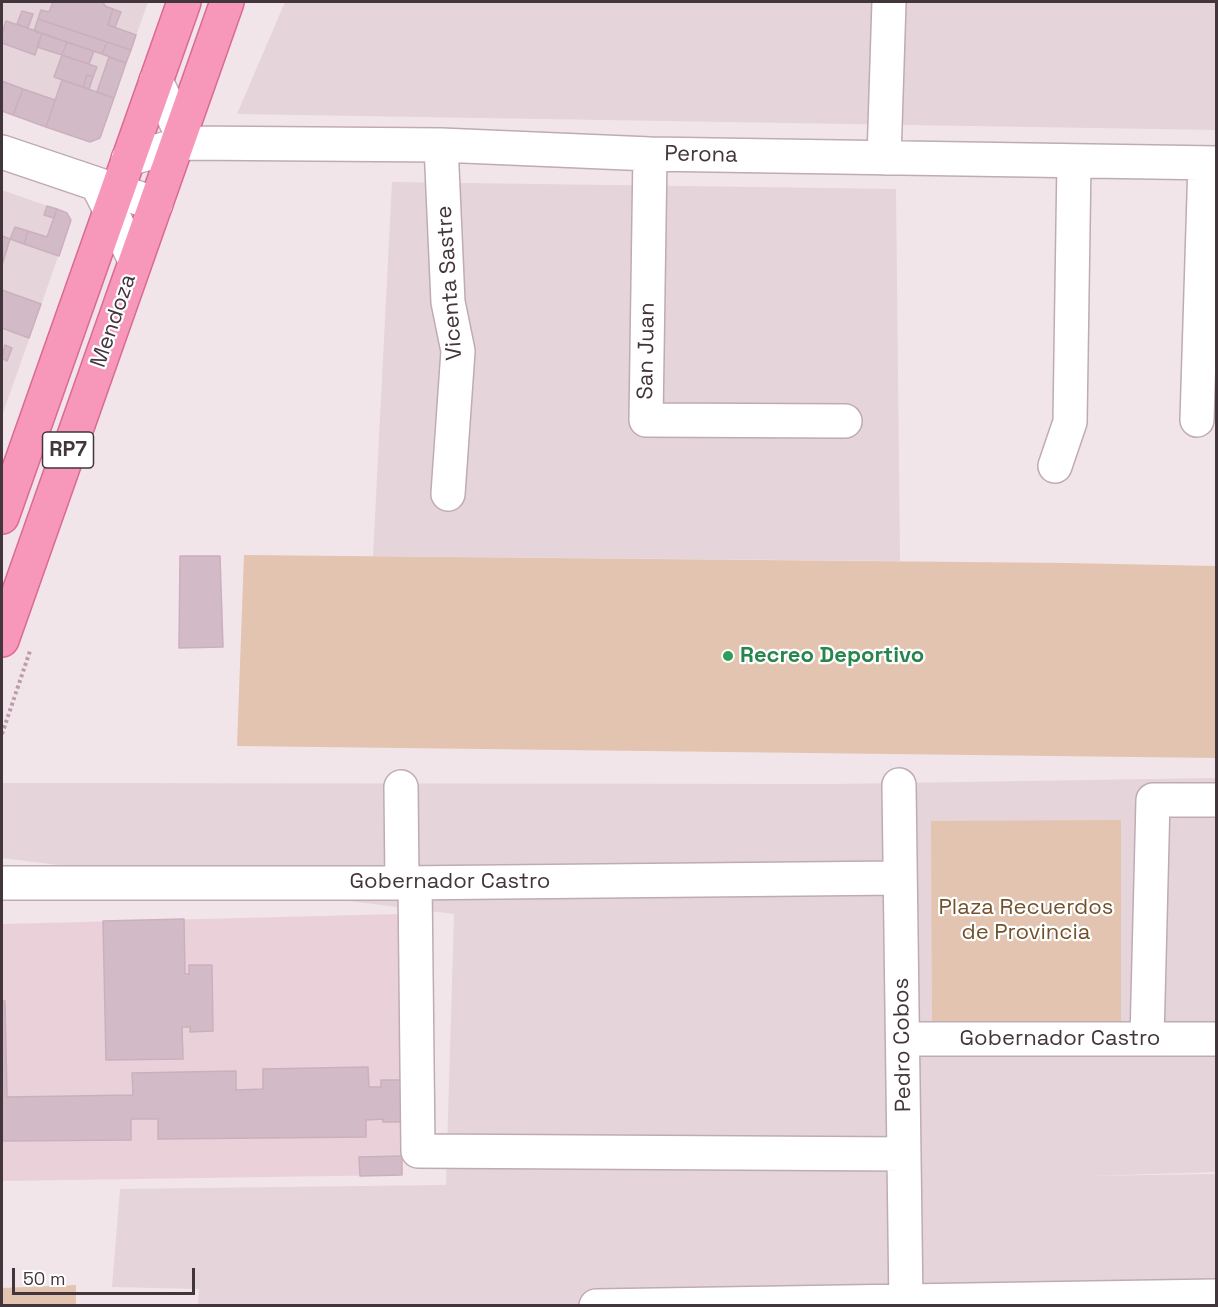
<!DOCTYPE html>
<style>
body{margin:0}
#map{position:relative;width:1218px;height:1307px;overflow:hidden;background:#f1e5ea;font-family:"Space Grotesk",sans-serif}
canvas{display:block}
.frame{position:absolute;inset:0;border:3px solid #43353c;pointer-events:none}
.scale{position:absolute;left:12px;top:1268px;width:183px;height:27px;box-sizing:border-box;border:3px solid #43353c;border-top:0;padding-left:8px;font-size:18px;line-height:21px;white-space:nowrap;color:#43353c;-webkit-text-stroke:4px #fff;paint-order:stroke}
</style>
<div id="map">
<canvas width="1218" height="1307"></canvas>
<div class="frame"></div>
<div class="scale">50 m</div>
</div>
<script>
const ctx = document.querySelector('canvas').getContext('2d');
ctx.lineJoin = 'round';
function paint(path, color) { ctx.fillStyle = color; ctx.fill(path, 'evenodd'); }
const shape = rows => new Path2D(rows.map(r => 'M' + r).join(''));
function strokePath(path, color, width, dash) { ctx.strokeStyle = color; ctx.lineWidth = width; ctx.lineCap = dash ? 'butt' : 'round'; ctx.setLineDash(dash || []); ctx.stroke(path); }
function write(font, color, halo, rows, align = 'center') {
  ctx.font = font + ' "Space Grotesk",sans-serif'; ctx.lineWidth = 4.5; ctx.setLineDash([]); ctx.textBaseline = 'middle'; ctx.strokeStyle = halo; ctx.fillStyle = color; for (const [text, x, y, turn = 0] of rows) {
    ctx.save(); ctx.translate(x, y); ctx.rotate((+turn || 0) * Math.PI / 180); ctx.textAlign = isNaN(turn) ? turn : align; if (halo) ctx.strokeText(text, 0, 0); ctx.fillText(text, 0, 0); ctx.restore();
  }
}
paint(shape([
 [2,2,148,2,100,138,90,142,2,111],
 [285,2,1216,2,1216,130,237,114],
 [392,182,896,189,900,561,373,556],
 [2,190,67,213,71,220,2,416],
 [1216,778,1216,1172,1087,1176,1216,1174,1216,1305,198,1306,199,1289,112,1287,120,1189,446,1185,454,914,2,858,2,783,835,784]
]), '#e5d4da');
paint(shape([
 [399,914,402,1175,2,1181,2,924]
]), '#ead0d9');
paint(shape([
 [244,555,1067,563,1216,566,1216,758,237,746],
 [1121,820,1121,1022,932,1022,931,821],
 [76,1285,76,1305,2,1305,2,1288]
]), '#e3c4b0');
const building = shape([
 [53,2,103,2,105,6,113,9,108,25,136,35,131,50,38,19,41,10,49,12,53,2],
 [113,9,121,12,115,27,108,25,113,9],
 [22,11,33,14,28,28,17,24,22,11],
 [38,19,107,42,102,54,34,31,38,19],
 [6,21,42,33,35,55,2,43,2,33,6,21],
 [42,33,67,42,62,55,37,47,42,33],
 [67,42,94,51,89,64,62,55,67,42],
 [107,42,131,50,126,63,102,54,107,42],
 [62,55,97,67,93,77,87,75,83,87,54,77,62,55],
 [109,57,126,63,114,98,97,92,109,57],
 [87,75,93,77,89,89,83,87,87,75],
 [62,80,114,98,100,138,90,142,46,127,62,80],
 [2,81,23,89,13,115,2,111,2,81],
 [23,89,55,100,46,127,13,115,23,89],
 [47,206,57,209,54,218,44,215,47,206],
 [57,209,67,213,71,220,59,256,24,244,28,231,47,237,57,209],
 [15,227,28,231,24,244,10,239,15,227],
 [2,236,10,239,2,265,2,236],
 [2,290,41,304,29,338,2,328,2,290],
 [5,345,12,348,7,361,2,358,5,345],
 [180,556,220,556,223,647,179,648,180,556],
 [184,919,185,974,189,974,189,965,212,965,213,1031,190,1032,190,1027,182,1027,183,1059,106,1060,103,921,184,919],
 [2,1001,5,1001,7,1097,133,1095,132,1073,236,1071,236,1090,263,1089,263,1069,368,1067,369,1087,381,1087,381,1080,401,1080,401,1122,383,1122,383,1119,366,1120,366,1137,158,1139,158,1119,131,1119,131,1140,2,1141,2,1001],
 [402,1156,402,1175,360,1176,359,1157,402,1156]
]);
paint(building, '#d2bbc6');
strokePath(building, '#ccafbc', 1.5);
const minor = shape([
 [156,81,186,143],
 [441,145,448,302,458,351,448,494],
 [2,152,156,204],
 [650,154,646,420,845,421],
 [884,158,889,2],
 [128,159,186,143,441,145,650,154,1216,163],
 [100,190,135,260],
 [1197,420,1205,163],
 [1055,466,1070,422,1074,161],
 [899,785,906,1306],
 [401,787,402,883],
 [2,883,402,883,899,878],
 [415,883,418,1151,904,1154],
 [903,1039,1216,1039],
 [1147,1039,1153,800,1216,800],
 [596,1306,1216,1296]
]);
const major = shape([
 [2,517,184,2],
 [2,640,227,2]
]);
strokePath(minor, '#bfabb4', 36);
strokePath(major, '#db6993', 36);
strokePath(shape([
 [2,734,30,651]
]), '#bd9ba9', 4, [3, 3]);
strokePath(minor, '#fff', 33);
strokePath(major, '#f798ba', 33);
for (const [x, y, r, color] of [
 [728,656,6,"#2e9e5b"]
]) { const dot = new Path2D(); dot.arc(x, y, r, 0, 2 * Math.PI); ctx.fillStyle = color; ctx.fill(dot); strokePath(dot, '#fff', 2); }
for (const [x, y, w] of [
 [68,450,51]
]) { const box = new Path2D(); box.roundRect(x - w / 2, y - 18, w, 36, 4.5); ctx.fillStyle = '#fff'; ctx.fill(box); strokePath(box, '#43353c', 1.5); }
write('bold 21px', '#43353c', null, [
 ["RP7",68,450]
]);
write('22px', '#43353c', '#fff', [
 ["Perona",701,155,1],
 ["Vicenta Sastre",450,283,-94],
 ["Mendoza",114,321,-71],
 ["San Juan",647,351,-89],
 ["Gobernador Castro",450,882],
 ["Gobernador Castro",1060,1039],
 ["Pedro Cobos",903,1045,-91]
]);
write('bold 22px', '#27864d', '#fff', [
 ["Recreo Deportivo",740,656]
], 'left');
write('22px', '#71522d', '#fff', [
 ["Plaza Recuerdos",1026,908],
 ["de Provincia",1026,933]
]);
</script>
